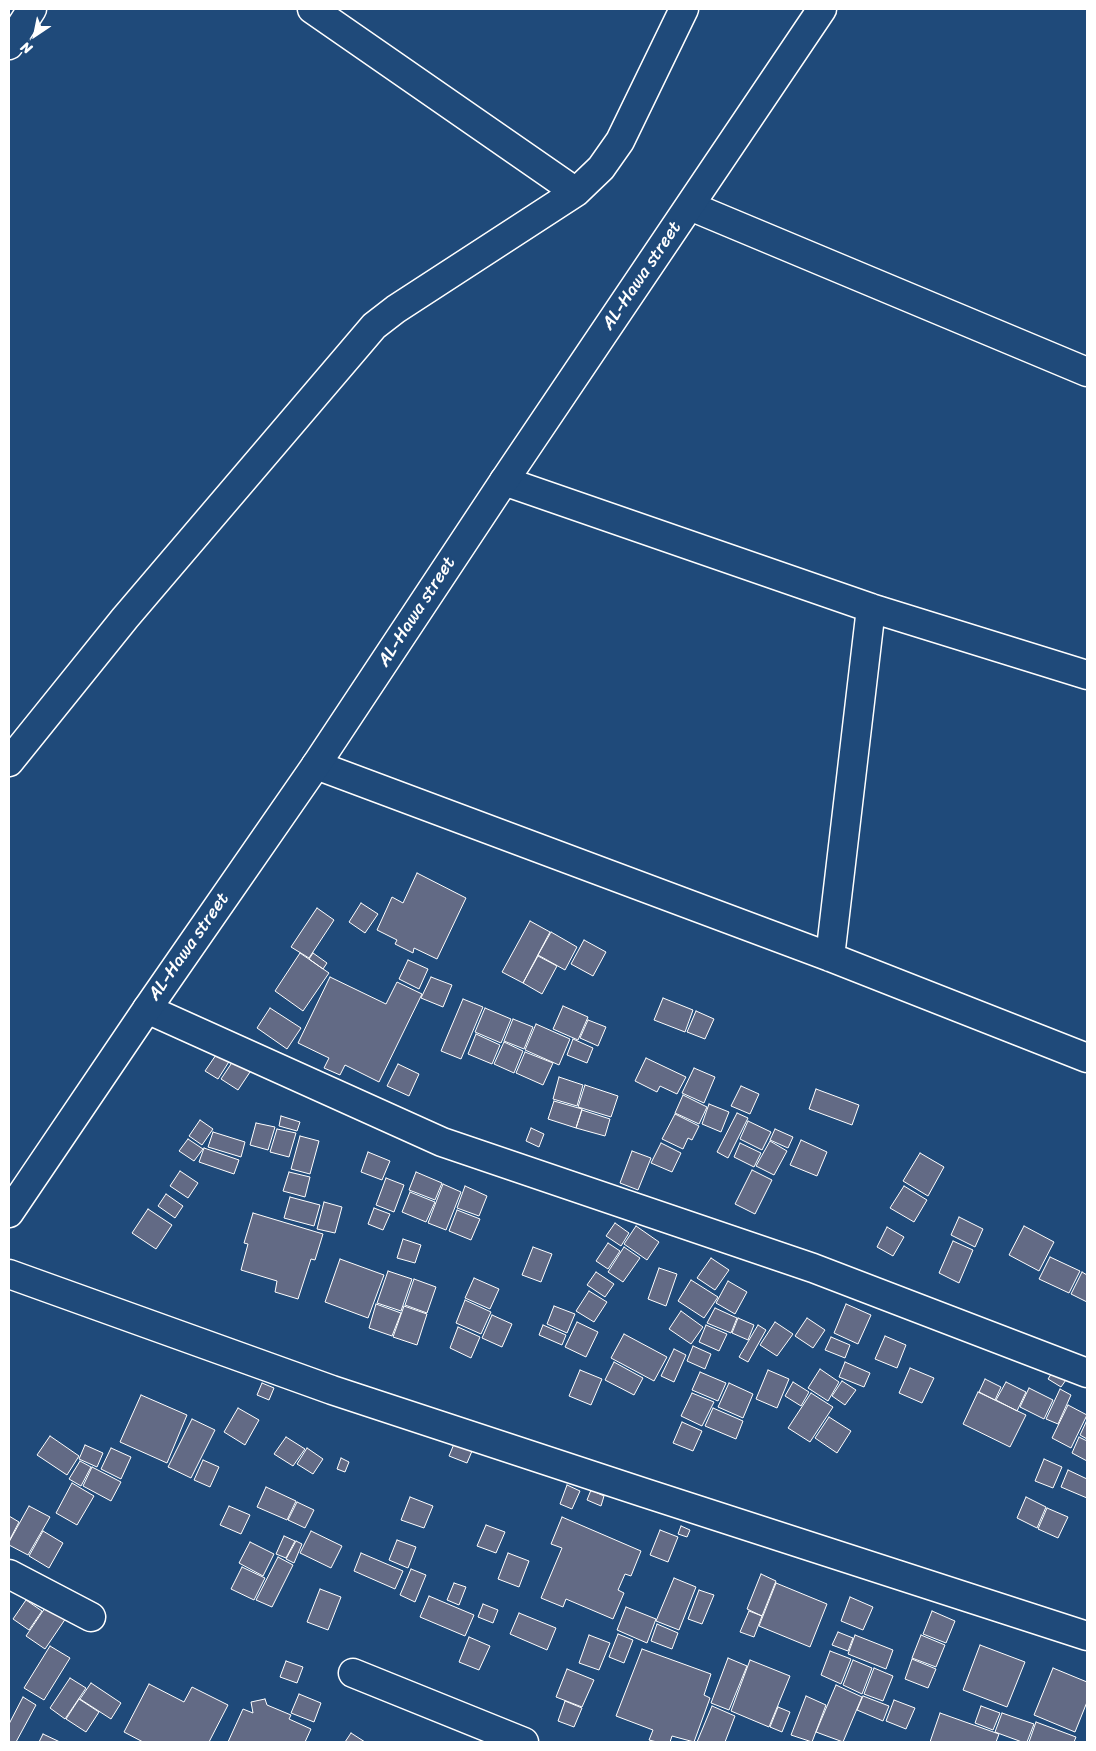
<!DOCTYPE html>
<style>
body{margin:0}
#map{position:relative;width:1096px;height:1751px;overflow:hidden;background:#1f4a7a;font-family:Sriracha,sans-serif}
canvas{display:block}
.frame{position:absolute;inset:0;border:10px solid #fff;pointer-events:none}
.north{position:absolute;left:10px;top:10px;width:50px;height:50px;-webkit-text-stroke:4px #1f4a7a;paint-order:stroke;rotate:214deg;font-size:14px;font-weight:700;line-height:20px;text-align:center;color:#fff}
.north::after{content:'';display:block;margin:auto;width:18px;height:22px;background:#fff;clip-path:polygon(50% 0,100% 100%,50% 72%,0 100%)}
</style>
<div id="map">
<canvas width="1096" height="1751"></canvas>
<div class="frame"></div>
<div class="north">N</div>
</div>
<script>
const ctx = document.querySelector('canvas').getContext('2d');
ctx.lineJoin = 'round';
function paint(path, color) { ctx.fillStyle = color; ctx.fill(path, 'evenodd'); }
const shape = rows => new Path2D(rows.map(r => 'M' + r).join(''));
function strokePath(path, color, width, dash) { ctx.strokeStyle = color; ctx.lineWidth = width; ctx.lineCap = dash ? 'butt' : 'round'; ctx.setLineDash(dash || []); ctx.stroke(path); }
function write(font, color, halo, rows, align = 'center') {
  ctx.font = font + ' Sriracha,sans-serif'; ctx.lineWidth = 5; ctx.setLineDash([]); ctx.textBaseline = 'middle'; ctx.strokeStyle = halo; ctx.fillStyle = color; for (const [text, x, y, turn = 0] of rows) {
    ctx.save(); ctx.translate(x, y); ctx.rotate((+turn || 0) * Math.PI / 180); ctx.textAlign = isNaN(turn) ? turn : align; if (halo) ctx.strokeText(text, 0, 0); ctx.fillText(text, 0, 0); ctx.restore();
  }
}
const building = shape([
 [417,873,466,898,437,959,414,948,413,953,395,944,397,940,377,930,392,897,403,903,417,873],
 [361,903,378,914,365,933,349,922,361,903],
 [317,908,334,920,309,958,291,947,317,908],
 [530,921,550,932,523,983,502,972,530,921],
 [551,932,577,947,565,970,538,955,551,932],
 [584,940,606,952,593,976,571,964,584,940],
 [300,953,329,973,303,1011,275,991,300,953],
 [313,953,327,963,323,969,309,959,313,953],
 [538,956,557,966,542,994,523,983,538,956],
 [408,960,428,969,419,989,399,979,408,960],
 [330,977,386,1004,397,982,422,994,379,1082,345,1065,340,1075,324,1068,329,1058,298,1043,330,977],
 [431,977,452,985,443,1007,421,998,431,977],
 [663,998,693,1010,685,1032,654,1020,663,998],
 [463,999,483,1007,461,1059,441,1051,463,999],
 [563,1006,588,1017,578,1040,553,1029,563,1006],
 [270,1008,301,1028,287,1049,257,1028,270,1008],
 [485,1008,511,1019,501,1043,475,1032,485,1008],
 [696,1011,714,1019,705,1039,687,1032,696,1011],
 [513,1019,533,1027,524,1049,504,1041,513,1019],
 [588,1020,606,1027,598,1046,580,1038,588,1020],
 [536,1024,570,1039,559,1065,525,1050,536,1024],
 [476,1034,500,1045,492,1064,468,1054,476,1034],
 [573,1039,593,1048,587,1063,567,1055,573,1039],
 [504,1042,523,1051,514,1073,494,1064,504,1042],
 [218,1052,230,1060,218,1079,205,1071,218,1052],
 [525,1052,553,1063,543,1085,516,1073,525,1052],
 [646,1058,686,1077,677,1094,660,1086,657,1092,635,1081,646,1058],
 [233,1061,250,1072,238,1090,221,1079,233,1061],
 [398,1064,419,1074,409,1096,387,1086,398,1064],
 [694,1068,715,1077,704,1103,682,1093,694,1068],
 [559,1077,583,1085,577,1106,553,1099,559,1077],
 [585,1085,618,1096,611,1117,578,1107,585,1085],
 [741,1086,759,1094,750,1114,731,1106,741,1086],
 [816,1089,859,1105,852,1125,809,1109,816,1089],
 [683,1095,707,1107,699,1124,675,1113,683,1095],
 [554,1101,582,1109,576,1128,548,1119,554,1101],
 [709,1104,729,1112,721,1132,702,1124,709,1104],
 [582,1110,610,1119,605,1136,576,1128,582,1110],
 [737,1113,748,1118,728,1158,717,1152,737,1113],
 [675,1114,699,1126,692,1140,688,1138,683,1149,662,1139,675,1114],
 [281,1116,300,1122,297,1131,279,1126,281,1116],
 [200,1120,213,1129,202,1145,189,1136,200,1120],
 [748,1121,771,1132,762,1150,740,1139,748,1121],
 [256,1123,275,1127,268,1150,250,1145,256,1123],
 [531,1128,544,1134,539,1147,526,1141,531,1128],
 [277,1129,296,1133,289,1157,270,1152,277,1129],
 [775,1129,793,1137,788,1148,770,1140,775,1129],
 [213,1132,245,1142,241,1157,208,1147,213,1132],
 [300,1136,319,1141,310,1174,291,1169,300,1136],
 [188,1139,203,1149,194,1161,179,1151,188,1139],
 [801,1140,827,1152,817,1176,790,1165,801,1140],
 [770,1141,787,1151,774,1175,756,1166,770,1141],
 [661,1143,681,1153,672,1172,651,1163,661,1143],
 [740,1143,761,1153,754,1167,734,1157,740,1143],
 [204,1148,239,1160,234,1174,199,1162,204,1148],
 [632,1151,651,1158,638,1190,620,1183,632,1151],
 [368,1152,390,1161,382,1180,361,1172,368,1152],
 [920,1153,944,1167,928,1196,903,1181,920,1153],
 [752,1170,772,1180,755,1214,735,1204,752,1170],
 [180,1171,198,1183,188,1198,170,1186,180,1171],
 [289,1172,310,1177,305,1197,283,1191,289,1172],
 [416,1172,442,1183,435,1200,409,1190,416,1172],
 [386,1178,404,1185,394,1212,376,1205,386,1178],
 [443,1184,461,1192,446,1230,428,1223,443,1184],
 [465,1186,487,1196,479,1216,457,1208,465,1186],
 [904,1186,927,1200,914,1222,890,1208,904,1186],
 [410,1192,435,1202,426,1222,402,1212,410,1192],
 [166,1194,183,1206,175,1218,158,1206,166,1194],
 [290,1197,320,1205,314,1226,284,1218,290,1197],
 [324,1202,342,1207,335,1233,317,1229,324,1202],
 [374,1208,390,1214,383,1230,368,1224,374,1208],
 [148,1209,172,1225,156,1249,132,1233,148,1209],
 [457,1210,480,1219,471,1240,449,1231,457,1210],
 [253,1213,323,1234,315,1260,311,1259,298,1299,275,1292,277,1281,241,1270,248,1244,244,1243,253,1213],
 [959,1217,983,1229,975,1247,951,1235,959,1217],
 [615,1223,629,1233,621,1246,606,1236,615,1223],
 [636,1226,659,1242,647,1260,624,1244,636,1226],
 [1024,1226,1054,1242,1039,1271,1009,1255,1024,1226],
 [887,1227,904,1237,893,1256,877,1247,887,1227],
 [403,1239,421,1245,415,1263,397,1258,403,1239],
 [953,1241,973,1250,959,1283,939,1273,953,1241],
 [608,1243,620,1251,608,1269,596,1261,608,1243],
 [533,1247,552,1254,541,1282,522,1275,533,1247],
 [624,1247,640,1258,623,1282,608,1272,624,1247],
 [1050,1257,1080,1271,1069,1293,1039,1279,1050,1257],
 [711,1258,729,1270,715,1290,697,1278,711,1258],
 [340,1259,384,1275,368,1318,325,1302,340,1259],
 [659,1268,677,1274,666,1306,648,1299,659,1268],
 [388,1271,412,1279,401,1311,377,1303,388,1271],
 [596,1272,614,1284,605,1297,587,1285,596,1272],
 [1082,1272,1087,1275,1087,1302,1071,1294,1082,1272],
 [474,1278,499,1289,490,1309,465,1298,474,1278],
 [414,1279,436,1287,427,1313,405,1305,414,1279],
 [691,1280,718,1297,704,1318,678,1301,691,1280],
 [728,1281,747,1292,735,1314,716,1303,728,1281],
 [589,1291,607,1302,594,1322,576,1311,589,1291],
 [465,1300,491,1312,481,1334,456,1323,465,1300],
 [376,1304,401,1313,392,1336,369,1328,376,1304],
 [846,1304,871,1315,858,1344,834,1333,846,1304],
 [404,1306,427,1314,417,1345,393,1337,404,1306],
 [554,1306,575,1314,567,1333,547,1324,554,1306],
 [715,1308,737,1318,731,1333,707,1323,715,1308],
 [681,1311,703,1327,691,1344,669,1329,681,1311],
 [492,1315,512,1324,502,1347,482,1338,492,1315],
 [738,1318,754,1325,748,1340,732,1333,738,1318],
 [807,1318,825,1330,813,1348,795,1336,807,1318],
 [577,1322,598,1332,586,1357,565,1347,577,1322],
 [775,1322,793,1334,777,1356,760,1345,775,1322],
 [543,1325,566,1335,562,1345,539,1335,543,1325],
 [706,1325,727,1334,719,1351,699,1342,706,1325],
 [758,1325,766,1330,748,1362,739,1357,758,1325],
 [458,1327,480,1337,471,1358,450,1348,458,1327],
 [624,1334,667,1357,654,1381,611,1358,624,1334],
 [885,1336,906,1345,897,1368,875,1359,885,1336],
 [831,1337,850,1345,845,1358,825,1350,831,1337],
 [693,1346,711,1354,705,1369,687,1361,693,1346],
 [674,1349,686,1355,674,1382,661,1376,674,1349],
 [614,1362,643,1378,634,1395,605,1380,614,1362],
 [845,1362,870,1373,864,1387,839,1377,845,1362],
 [910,1368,934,1378,922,1403,899,1393,910,1368],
 [1055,1368,1068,1377,1061,1387,1048,1379,1055,1368],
 [820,1369,839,1382,828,1401,808,1388,820,1369],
 [580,1370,602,1379,591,1405,569,1396,580,1370],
 [768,1370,789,1379,777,1408,756,1399,768,1370],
 [700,1372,726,1383,718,1401,692,1390,700,1372],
 [985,1379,1001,1387,995,1400,979,1392,985,1379],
 [842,1381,856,1390,845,1405,832,1396,842,1381],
 [793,1382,809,1392,801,1406,785,1396,793,1382],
 [1006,1382,1026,1392,1017,1411,996,1400,1006,1382],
 [262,1383,274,1388,269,1400,257,1395,262,1383],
 [729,1383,753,1394,743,1418,718,1407,729,1383],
 [1029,1388,1053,1400,1044,1419,1020,1407,1029,1388],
 [1060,1389,1071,1395,1058,1424,1046,1419,1060,1389],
 [978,1392,1026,1415,1010,1447,963,1424,978,1392],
 [692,1393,714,1402,702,1426,681,1416,692,1393],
 [811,1393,833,1407,810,1442,788,1428,811,1393],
 [141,1395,187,1415,167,1463,120,1442,141,1395],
 [1068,1405,1087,1415,1071,1448,1052,1438,1068,1405],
 [238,1408,259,1420,245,1445,224,1432,238,1408],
 [713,1408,743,1421,736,1439,705,1426,713,1408],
 [829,1417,851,1431,837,1453,815,1438,829,1417],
 [192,1419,215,1430,191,1478,168,1467,192,1419],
 [1087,1420,1087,1439,1080,1435,1087,1420],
 [682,1422,702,1431,693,1451,673,1443,682,1422],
 [50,1436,79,1456,67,1475,37,1455,50,1436],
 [286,1437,305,1449,293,1466,274,1454,286,1437],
 [1079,1437,1087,1441,1087,1461,1072,1453,1079,1437],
 [454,1444,472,1451,467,1463,449,1456,454,1444],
 [85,1445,103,1453,97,1467,79,1459,85,1445],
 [111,1448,131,1457,121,1479,101,1469,111,1448],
 [307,1448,323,1459,313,1474,297,1464,307,1448],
 [341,1458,349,1462,345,1472,337,1469,341,1458],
 [1044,1459,1062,1467,1053,1488,1035,1481,1044,1459],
 [203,1460,219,1467,210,1487,194,1480,203,1460],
 [80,1461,91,1467,81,1486,69,1479,80,1461],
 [92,1467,121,1482,111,1501,83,1486,92,1467],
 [1068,1470,1087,1479,1087,1498,1061,1487,1068,1470],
 [72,1483,94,1496,77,1525,56,1513,72,1483],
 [567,1485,580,1491,572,1509,560,1504,567,1485],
 [266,1487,296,1501,287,1520,257,1507,266,1487],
 [591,1490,604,1496,601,1506,587,1500,591,1490],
 [410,1497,433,1506,424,1528,401,1520,410,1497],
 [1026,1497,1046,1507,1037,1528,1017,1518,1026,1497],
 [297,1502,314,1510,305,1528,288,1520,297,1502],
 [29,1506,50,1517,28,1555,9,1545,9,1542,29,1506],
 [229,1506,250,1515,241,1534,220,1525,229,1506],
 [1047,1508,1068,1517,1058,1538,1038,1529,1047,1508],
 [9,1516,19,1522,9,1541,9,1516],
 [562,1517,641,1551,631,1576,625,1574,618,1590,624,1593,613,1619,566,1599,563,1607,541,1598,562,1548,551,1544,562,1517],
 [486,1525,505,1532,496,1553,477,1546,486,1525],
 [681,1526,690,1530,687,1537,678,1534,681,1526],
 [660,1530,678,1537,668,1562,650,1555,660,1530],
 [43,1531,63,1543,49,1568,29,1556,43,1531],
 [311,1531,342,1546,331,1568,300,1553,311,1531],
 [284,1536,295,1541,286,1558,276,1554,284,1536],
 [397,1540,416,1547,408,1568,389,1560,397,1540],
 [296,1541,302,1544,294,1563,286,1559,296,1541],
 [250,1542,274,1554,263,1576,239,1563,250,1542],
 [361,1553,403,1571,395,1589,354,1571,361,1553],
 [508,1553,529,1561,519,1587,498,1579,508,1553],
 [278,1557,293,1565,272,1607,256,1600,278,1557],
 [242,1567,265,1578,254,1600,231,1589,242,1567],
 [411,1569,426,1575,415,1602,400,1595,411,1569],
 [761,1574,776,1581,762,1616,747,1609,761,1574],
 [674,1578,696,1587,679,1630,656,1621,674,1578],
 [454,1583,466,1587,459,1605,447,1600,454,1583],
 [776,1583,827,1604,810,1647,759,1626,776,1583],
 [320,1589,341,1597,328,1630,307,1622,320,1589],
 [699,1590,714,1595,702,1624,688,1619,699,1590],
 [429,1596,474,1615,465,1636,420,1617,429,1596],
 [850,1597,873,1607,863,1630,841,1621,850,1597],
 [26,1600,42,1611,29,1630,13,1619,26,1600],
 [483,1604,498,1610,493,1623,478,1617,483,1604],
 [47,1605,66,1618,45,1649,26,1636,47,1605],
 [626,1607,656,1619,647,1643,617,1630,626,1607],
 [749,1611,762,1616,754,1637,740,1632,749,1611],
 [932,1611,955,1621,946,1643,923,1634,932,1611],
 [519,1613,556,1628,547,1650,510,1634,519,1613],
 [657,1624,678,1633,672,1649,651,1641,657,1624],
 [838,1632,853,1638,848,1651,832,1645,838,1632],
 [618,1634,633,1640,624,1663,609,1657,618,1634],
 [589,1635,610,1643,599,1670,579,1663,589,1635],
 [855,1635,893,1650,886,1669,848,1654,855,1635],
 [921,1635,945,1645,936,1667,912,1658,921,1635],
 [469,1637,490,1646,479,1670,459,1662,469,1637],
 [980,1645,1025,1662,1007,1707,963,1690,980,1645],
 [50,1646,70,1658,44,1700,24,1688,50,1646],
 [642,1649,711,1674,704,1695,710,1698,694,1742,672,1736,670,1742,657,1742,649,1740,653,1730,616,1716,642,1649],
 [830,1651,851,1659,841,1684,821,1675,830,1651],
 [728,1658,747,1666,729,1710,711,1703,728,1658],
 [912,1659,936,1669,928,1688,905,1679,912,1659],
 [750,1660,790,1676,769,1727,731,1711,750,1660],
 [853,1660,872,1668,862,1694,843,1685,853,1660],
 [286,1661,303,1667,297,1683,280,1677,286,1661],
 [874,1668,893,1676,883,1701,864,1694,874,1668],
 [1053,1668,1087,1682,1087,1702,1075,1732,1034,1715,1053,1668],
 [567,1669,594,1680,582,1707,556,1697,567,1669],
 [70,1678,86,1688,65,1719,50,1708,70,1678],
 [91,1683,121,1703,111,1719,80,1699,91,1683],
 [149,1684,184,1702,192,1687,228,1705,209,1742,143,1742,124,1732,149,1684],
 [836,1685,862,1697,843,1742,816,1732,836,1685],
 [299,1694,321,1703,314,1722,291,1713,299,1694],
 [806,1696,826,1705,812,1742,791,1735,806,1696],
 [863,1696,889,1706,883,1721,857,1710,863,1696],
 [23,1697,36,1705,16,1742,9,1742,9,1724,23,1697],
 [79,1699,99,1712,86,1732,66,1719,79,1699],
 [265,1699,267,1705,291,1715,289,1719,311,1729,305,1742,228,1742,243,1709,253,1713,251,1702,265,1699],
 [894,1700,915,1708,906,1729,886,1721,894,1700],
 [565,1701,582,1708,574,1727,558,1721,565,1701],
 [712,1706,735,1716,725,1742,697,1742,712,1706],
 [981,1706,1000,1713,993,1730,975,1723,981,1706],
 [778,1707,790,1712,782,1732,770,1727,778,1707],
 [940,1713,999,1734,996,1742,930,1742,940,1713],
 [1002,1713,1034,1724,1027,1742,1022,1742,995,1732,1002,1713],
 [1036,1722,1076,1737,1074,1742,1029,1742,1036,1722],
 [351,1733,365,1742,345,1742,351,1733],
 [43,1734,60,1742,39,1742,43,1734]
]);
paint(building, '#626a85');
strokePath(building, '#fff', 1);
const street = shape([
 [312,9,576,192],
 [9,45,32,9],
 [690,206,1087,372],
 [504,481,871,608,1087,675],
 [9,762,125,618,374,326,396,309,576,192,601,168,620,141,684,9],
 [316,765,830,957,1087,1058],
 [830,957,871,608],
 [147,1009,442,1142,813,1268,1087,1373],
 [9,1274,332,1390,642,1492,1087,1636],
 [9,1574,91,1617],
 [353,1673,524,1742]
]);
const secondary = shape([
 [9,1213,147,1009,316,765,504,481,822,9]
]);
strokePath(street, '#fff', 31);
strokePath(secondary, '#fff', 31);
strokePath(street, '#1f4a7a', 28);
strokePath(secondary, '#1f4a7a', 28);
write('18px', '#fff', '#1f4a7a', [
 ["AL-Hawa street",642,276,-56],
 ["AL-Hawa street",417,612,-57],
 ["AL-Hawa street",189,947,-55]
]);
</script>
